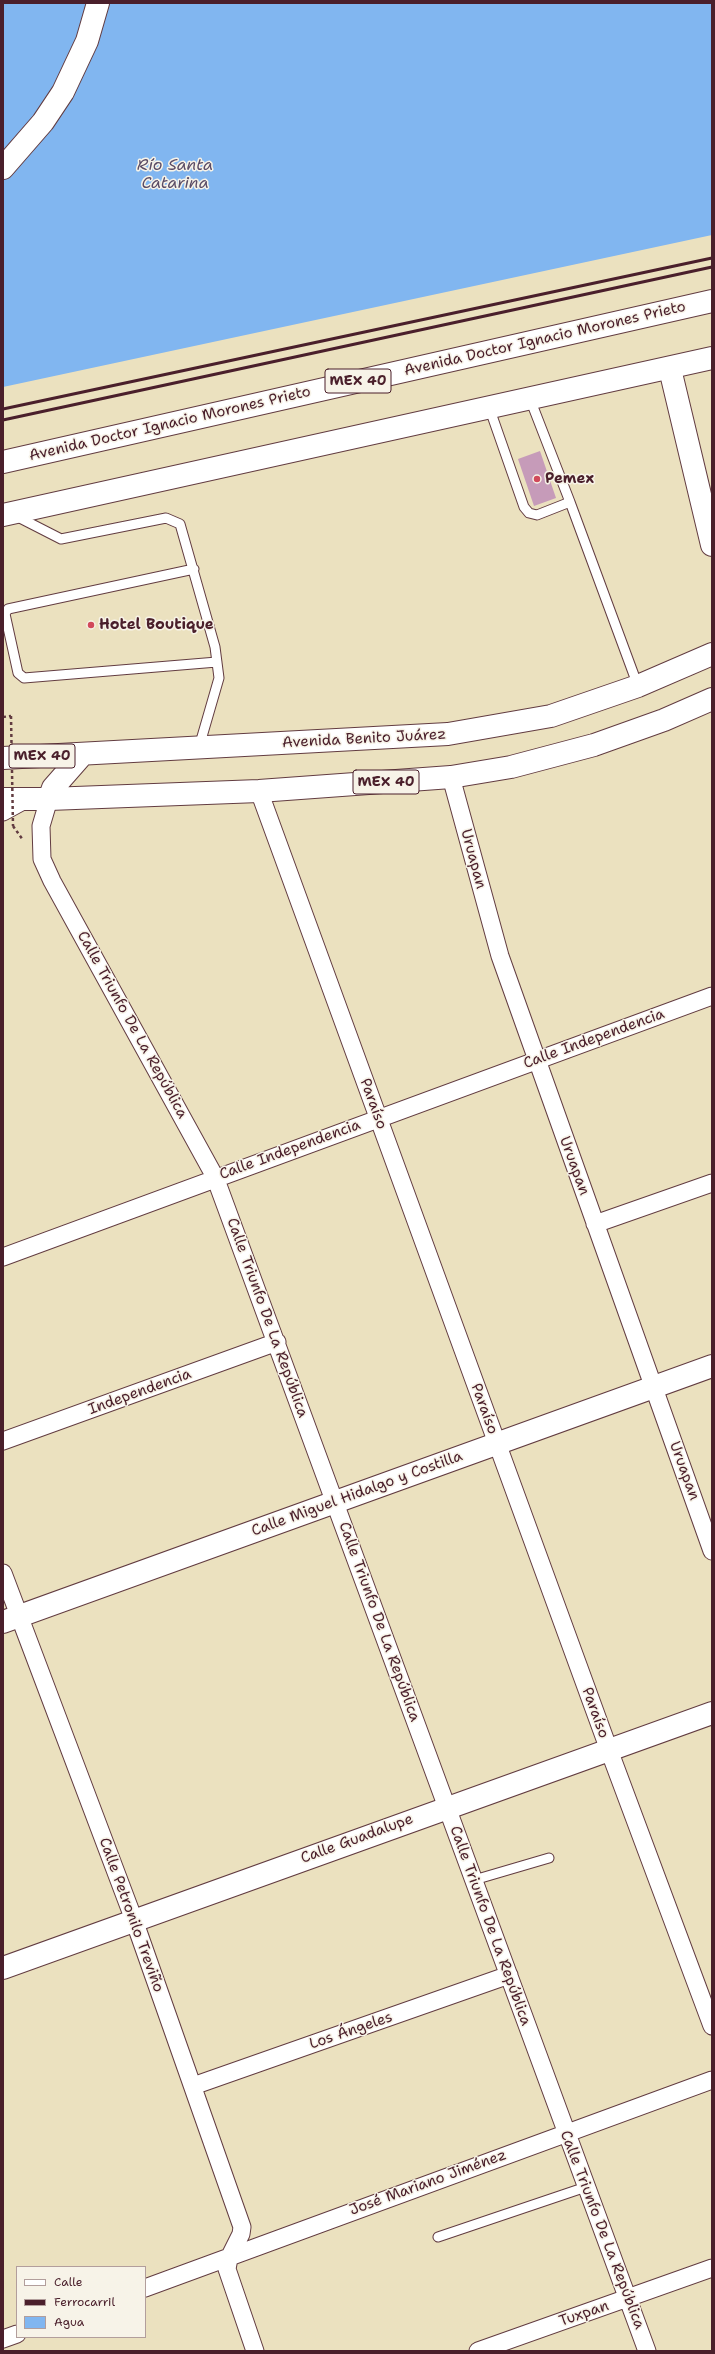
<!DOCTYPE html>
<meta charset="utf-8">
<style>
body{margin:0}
#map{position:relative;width:715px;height:2354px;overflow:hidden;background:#ebe1bf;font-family:"Shantell Sans",sans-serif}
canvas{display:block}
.frame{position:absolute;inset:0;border:4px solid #4a1f2b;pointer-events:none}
.legend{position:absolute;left:16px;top:2266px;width:130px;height:72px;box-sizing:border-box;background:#f7f3e8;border:1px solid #b29e9c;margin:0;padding:5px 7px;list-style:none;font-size:12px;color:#4a1f2b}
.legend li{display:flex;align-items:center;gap:8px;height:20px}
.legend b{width:20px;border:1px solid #b29e9c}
</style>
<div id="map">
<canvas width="715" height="2354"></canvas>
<div class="frame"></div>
<ul class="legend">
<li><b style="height:5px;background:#fff"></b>Calle</li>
<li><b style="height:5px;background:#4a1f2b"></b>Ferrocarril</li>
<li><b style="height:11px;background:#81b6f0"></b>Agua</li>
</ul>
</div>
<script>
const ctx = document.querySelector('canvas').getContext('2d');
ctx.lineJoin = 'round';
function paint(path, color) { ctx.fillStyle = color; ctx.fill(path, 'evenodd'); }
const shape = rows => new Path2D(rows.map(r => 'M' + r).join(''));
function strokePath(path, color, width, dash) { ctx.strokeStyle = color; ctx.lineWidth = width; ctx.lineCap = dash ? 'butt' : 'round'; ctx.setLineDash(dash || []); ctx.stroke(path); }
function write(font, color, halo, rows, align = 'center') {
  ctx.font = font + ' "Shantell Sans",sans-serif'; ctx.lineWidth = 3; ctx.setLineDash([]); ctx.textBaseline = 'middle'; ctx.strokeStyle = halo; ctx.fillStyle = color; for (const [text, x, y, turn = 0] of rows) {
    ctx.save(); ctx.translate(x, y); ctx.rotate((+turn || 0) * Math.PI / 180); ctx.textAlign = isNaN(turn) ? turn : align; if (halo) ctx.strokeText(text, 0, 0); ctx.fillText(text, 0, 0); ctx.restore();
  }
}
paint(shape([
 [3,3,712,3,712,235,3,387]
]), '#81b6f0');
paint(shape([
 [540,451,556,498,534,506,518,459]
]), '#c69bb9');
const lane = shape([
 [489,407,524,507,529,513,537,515,570,502,530,399],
 [570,502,638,686],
 [16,516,61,539,166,518,180,524,215,647,219,678,199,747],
 [194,569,8,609,5,614,18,673,24,678,217,662],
 [474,1880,549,1858],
 [438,2237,586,2187]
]);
const street = shape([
 [451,777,500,956,712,1551],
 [259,791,609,1750,712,2026],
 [49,799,41,826,42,859,52,881,215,1177,647,2351],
 [3,812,25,800],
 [595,1224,712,1183],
 [3,1257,712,996],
 [3,1441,277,1342],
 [3,1573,134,1920,242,2227,241,2234,229,2258,227,2269,255,2351],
 [193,2086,509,1975],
 [145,2288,712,2080],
 [3,2339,17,2334],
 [478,2351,712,2268]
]);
const secondary = shape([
 [670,369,712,545],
 [3,1622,712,1366],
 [3,1968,712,1713]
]);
const primary = shape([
 [3,758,448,734,551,716,638,686,712,654],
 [3,799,49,799,259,791,451,777,511,767,594,745,664,720,712,699],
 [49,799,53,788,82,755]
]);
const highway = shape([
 [3,168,43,122,63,92,87,41,98,3],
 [3,462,712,301],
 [3,515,712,358]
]);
strokePath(lane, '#623c41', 11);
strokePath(street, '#623c41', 19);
strokePath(secondary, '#623c41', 24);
strokePath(primary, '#623c41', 24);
strokePath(highway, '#623c41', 24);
strokePath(shape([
 [3,717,11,716],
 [13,826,23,840]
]), '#623c41', 2.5, [3, 3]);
strokePath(lane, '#fff', 9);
strokePath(street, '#fff', 17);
strokePath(secondary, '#fff', 22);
strokePath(primary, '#fff', 22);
strokePath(highway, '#fff', 22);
strokePath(shape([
 [3,409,712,258],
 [3,420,712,267]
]), '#4a1f2b', 3);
strokePath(shape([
 [11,716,13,826]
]), '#623c41', 2.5, [3, 3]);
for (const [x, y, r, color] of [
 [537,479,4,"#d1495b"],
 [91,625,4,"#d1495b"]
]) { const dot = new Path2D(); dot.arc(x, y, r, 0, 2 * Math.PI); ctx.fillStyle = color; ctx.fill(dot); strokePath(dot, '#f7f3e8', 1.5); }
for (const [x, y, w] of [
 [358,381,66],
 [42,756,66],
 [386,782,66]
]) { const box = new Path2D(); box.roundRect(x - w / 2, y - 12, w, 24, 3); ctx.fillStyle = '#f7f3e8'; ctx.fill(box); strokePath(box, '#4a1f2b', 1); }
write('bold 14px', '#4a1f2b', null, [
 ["MEX 40",358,381],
 ["MEX 40",42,756],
 ["MEX 40",386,782]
]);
write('15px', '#4a1f2b', '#f7f3e8', [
 ["Avenida Doctor Ignacio Morones Prieto",545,339,-13],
 ["Avenida Doctor Ignacio Morones Prieto",170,424,-13],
 ["Avenida Benito Juárez",364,739,-3],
 ["Uruapan",473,859,75],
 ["Calle Triunfo De La República",132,1025,61],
 ["Calle Independencia",594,1039,-20],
 ["Paraíso",373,1104,70],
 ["Calle Independencia",290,1150,-20],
 ["Uruapan",574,1166,70],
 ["Calle Triunfo De La República",267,1318,70],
 ["Independencia",140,1392,-20],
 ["Paraíso",484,1409,70],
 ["Uruapan",684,1471,70],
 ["Calle Miguel Hidalgo y Costilla",357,1494,-20],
 ["Calle Triunfo De La República",379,1622,70],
 ["Paraíso",595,1713,70],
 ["Calle Guadalupe",357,1839,-20],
 ["Calle Petronilo Treviño",131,1915,70],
 ["Calle Triunfo De La República",490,1926,70],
 ["Los Ángeles",351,2031,-19],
 ["José Mariano Jiménez",428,2183,-20],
 ["Calle Triunfo De La República",602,2230,69],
 ["Tuxpan",584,2314,-19]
]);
write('bold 15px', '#4a1f2b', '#f7f3e8', [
 ["Pemex",545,479],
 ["Hotel Boutique",99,625]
], 'left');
write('italic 16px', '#5a4c66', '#f7f3e8', [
 ["Río Santa",175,166],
 ["Catarina",175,184]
]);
</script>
